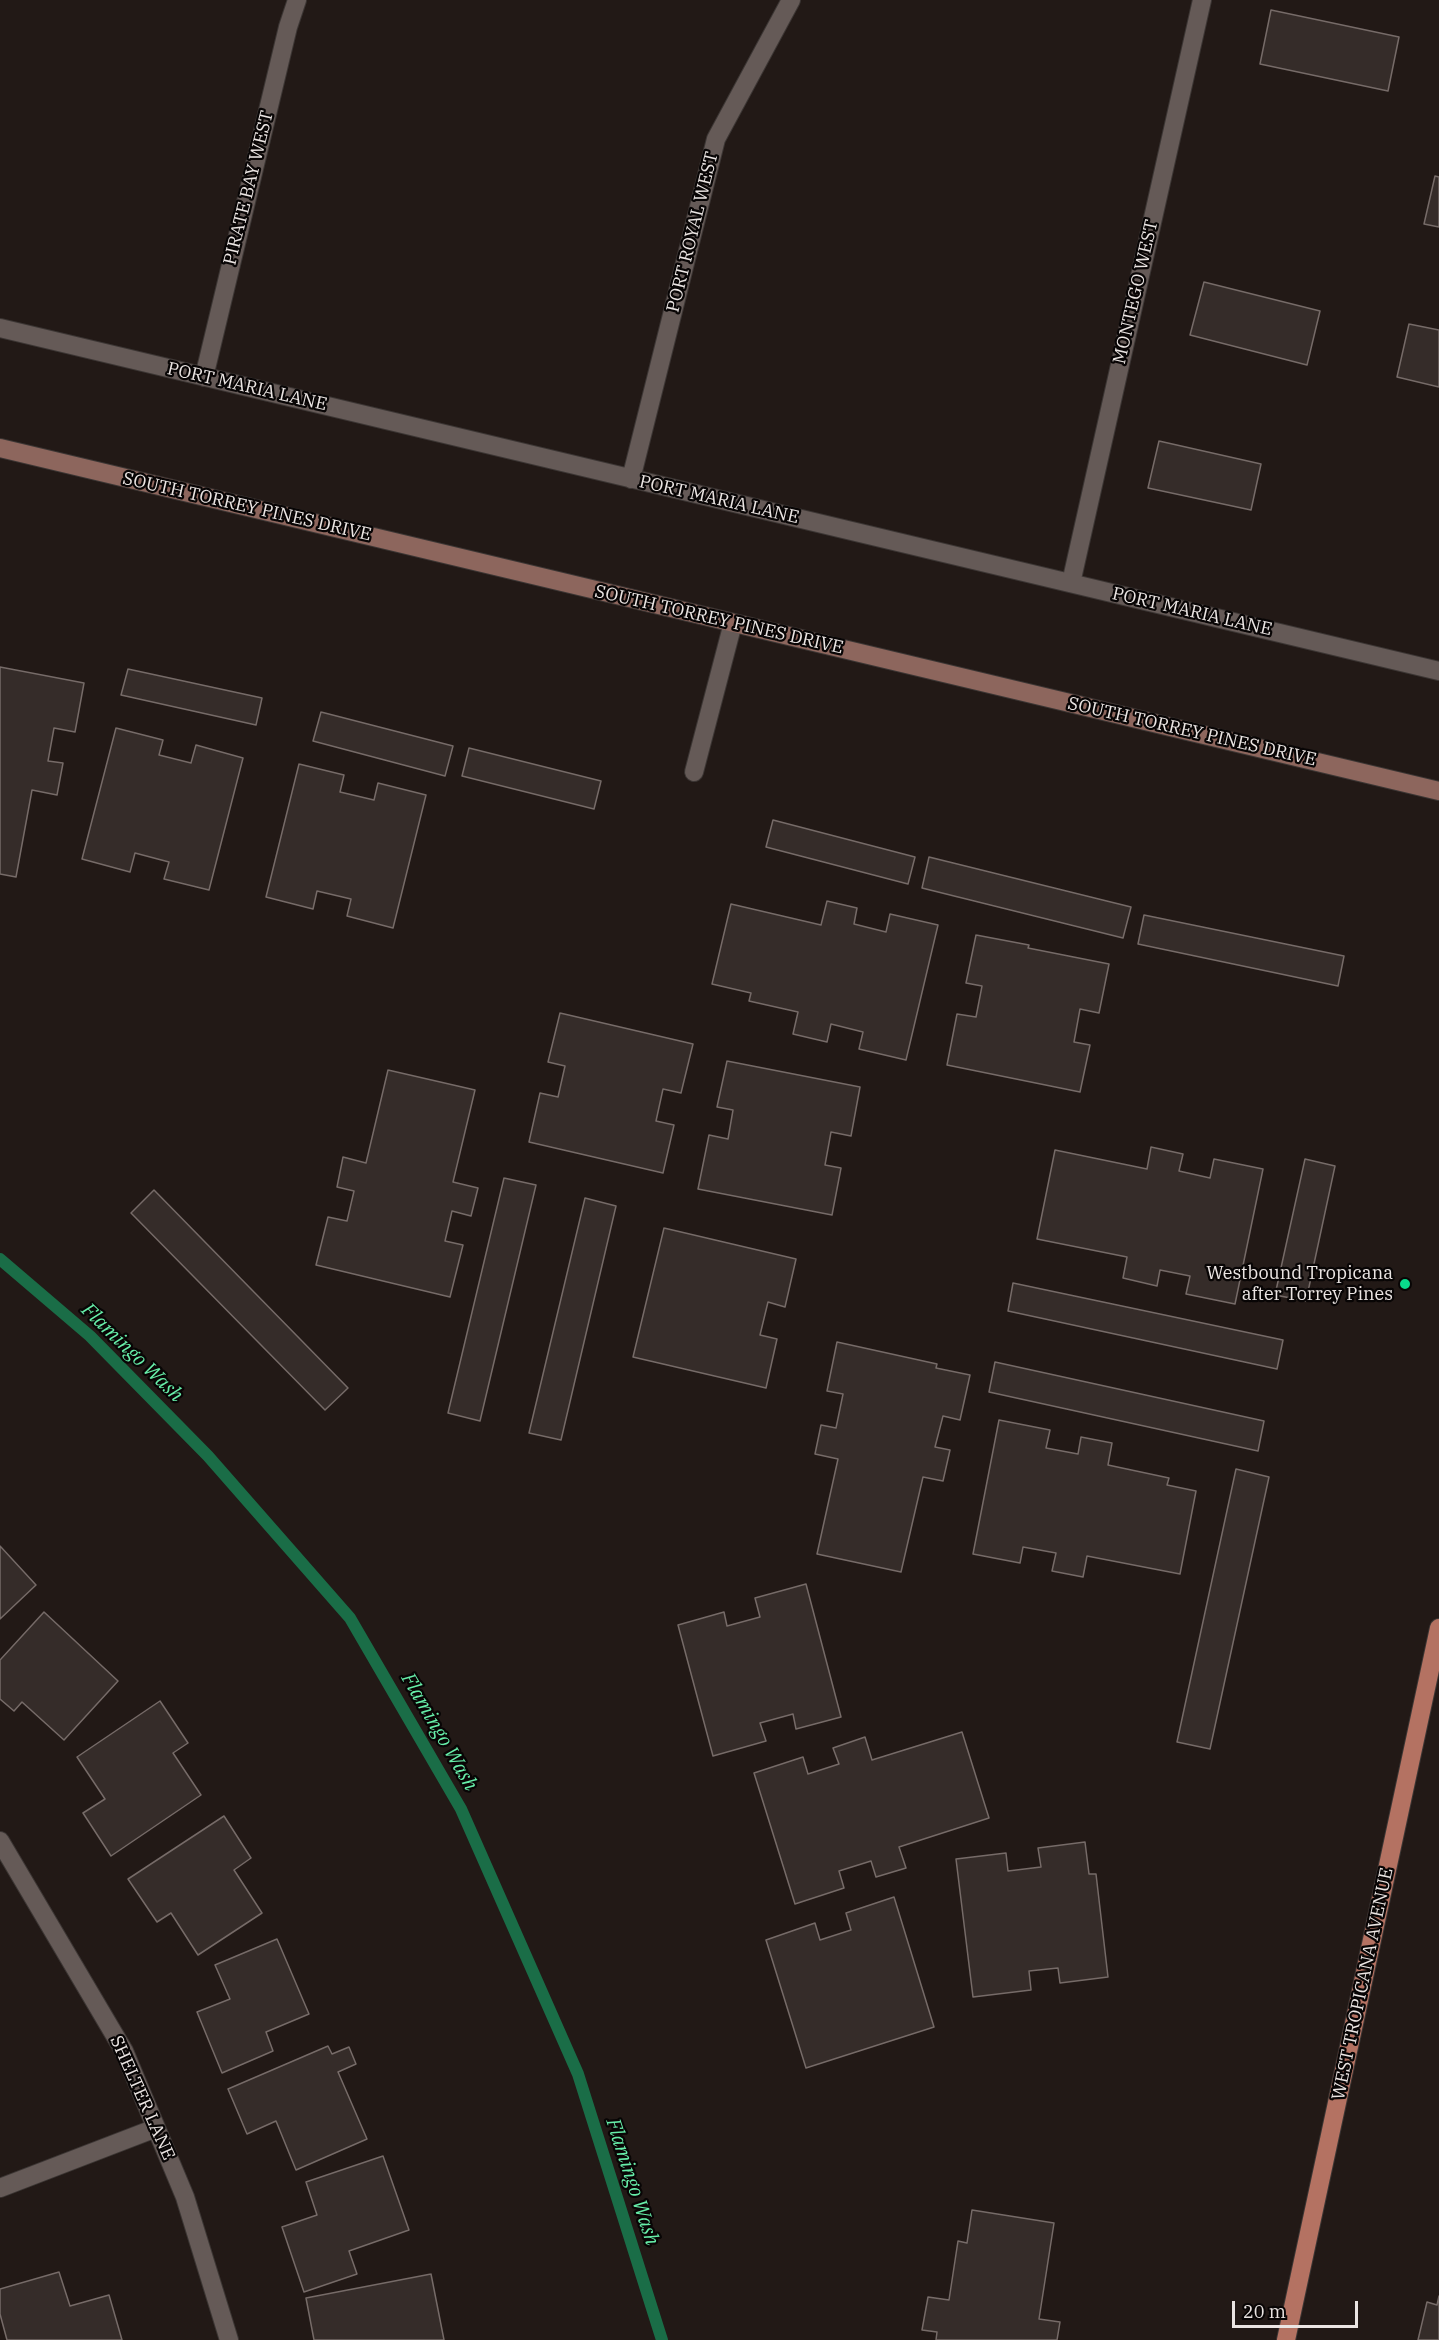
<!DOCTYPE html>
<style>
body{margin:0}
#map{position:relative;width:1439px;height:2340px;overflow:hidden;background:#221916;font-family:"IBM Plex Serif",serif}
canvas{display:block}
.scale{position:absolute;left:1232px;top:2301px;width:126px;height:27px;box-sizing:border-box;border:3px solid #ebe5e3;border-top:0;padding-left:8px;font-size:18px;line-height:21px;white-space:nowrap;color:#ebe5e3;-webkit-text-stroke:4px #080505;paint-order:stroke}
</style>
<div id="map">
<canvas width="1439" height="2340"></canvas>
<div class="scale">20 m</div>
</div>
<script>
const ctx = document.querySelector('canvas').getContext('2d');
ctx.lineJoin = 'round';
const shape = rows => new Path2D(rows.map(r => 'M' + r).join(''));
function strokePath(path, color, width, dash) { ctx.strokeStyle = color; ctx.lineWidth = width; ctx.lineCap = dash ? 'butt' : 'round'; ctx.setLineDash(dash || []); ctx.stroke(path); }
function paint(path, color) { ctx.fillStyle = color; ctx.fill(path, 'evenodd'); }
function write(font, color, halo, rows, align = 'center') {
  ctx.font = font + ' "IBM Plex Serif",serif'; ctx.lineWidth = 4.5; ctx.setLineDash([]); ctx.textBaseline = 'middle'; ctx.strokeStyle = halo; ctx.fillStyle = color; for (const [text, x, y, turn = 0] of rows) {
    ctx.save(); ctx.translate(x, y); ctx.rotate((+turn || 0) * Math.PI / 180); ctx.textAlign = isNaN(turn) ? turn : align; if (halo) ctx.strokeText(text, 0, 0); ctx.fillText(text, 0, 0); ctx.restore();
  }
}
strokePath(shape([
 [0,1259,90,1336,208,1456,350,1618,461,1809,578,2074,662,2340]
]), '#1a6d47', 12);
const building = shape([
 [1271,10,1399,37,1388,91,1260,64,1271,10],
 [1435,176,1439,177,1439,227,1424,224,1435,176],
 [1204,282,1320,311,1307,365,1190,335,1204,282],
 [1409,324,1439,330,1439,387,1397,377,1409,324],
 [1159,441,1261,464,1251,510,1148,488,1159,441],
 [0,667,84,683,75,732,54,728,48,761,63,763,57,795,32,790,16,877,0,874,0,667],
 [128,669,262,698,256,725,121,695,128,669],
 [321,712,453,746,445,776,313,741,321,712],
 [116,728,163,740,159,755,191,763,196,745,243,758,209,890,164,879,169,862,135,853,130,872,82,859,116,728],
 [469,748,601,781,594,809,462,776,469,748],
 [299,764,344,775,340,792,374,800,378,783,426,795,393,928,347,916,351,899,317,891,313,909,266,897,299,764],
 [773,820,915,857,908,884,766,847,773,820],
 [929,857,1131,907,1123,938,922,888,929,857],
 [827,901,857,908,854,924,886,932,890,914,938,925,906,1060,859,1049,863,1032,831,1024,827,1042,793,1034,798,1012,749,1001,751,993,712,984,731,904,821,925,827,901],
 [1144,915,1344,956,1338,986,1138,944,1144,915],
 [976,935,1029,945,1028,948,1109,964,1099,1013,1080,1009,1074,1042,1090,1045,1080,1092,947,1065,957,1014,976,1017,982,986,966,983,976,935],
 [560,1013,693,1044,681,1093,663,1089,656,1121,674,1125,663,1173,529,1142,540,1093,558,1097,565,1066,548,1062,560,1013],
 [727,1061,860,1087,851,1136,831,1132,825,1165,841,1168,832,1215,698,1189,709,1135,728,1139,733,1110,717,1107,727,1061],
 [388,1070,475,1090,453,1182,478,1188,471,1216,452,1211,445,1241,463,1245,450,1297,316,1265,328,1217,347,1221,354,1191,337,1187,343,1157,366,1163,388,1070],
 [1151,1147,1183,1154,1179,1171,1210,1178,1214,1159,1263,1169,1235,1304,1186,1294,1190,1276,1160,1270,1157,1286,1123,1278,1127,1257,1037,1239,1055,1150,1147,1169,1151,1147],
 [1305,1159,1335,1166,1306,1301,1275,1295,1305,1159],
 [504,1178,536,1185,480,1421,448,1413,504,1178],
 [154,1190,348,1388,325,1410,131,1213,154,1190],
 [585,1198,616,1206,561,1440,529,1433,585,1198],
 [664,1228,796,1259,785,1307,768,1302,760,1335,777,1339,766,1388,633,1357,664,1228],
 [1013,1283,1283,1340,1277,1369,1008,1311,1013,1283],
 [837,1342,937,1364,936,1368,970,1375,960,1420,943,1416,935,1447,950,1450,943,1481,923,1477,901,1572,817,1554,838,1459,815,1454,821,1425,836,1428,843,1394,827,1391,837,1342],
 [995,1362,1264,1421,1258,1451,989,1392,995,1362],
 [999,1420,1050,1430,1046,1448,1078,1454,1081,1437,1112,1443,1108,1465,1169,1478,1167,1485,1196,1491,1180,1574,1087,1556,1083,1577,1052,1571,1056,1553,1023,1547,1020,1563,973,1554,999,1420],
 [1236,1469,1269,1477,1210,1749,1177,1742,1236,1469],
 [0,1546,36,1585,0,1619,0,1546],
 [806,1584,841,1717,796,1729,793,1714,760,1723,766,1741,713,1756,678,1625,724,1612,727,1626,760,1617,755,1598,806,1584],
 [44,1612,118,1681,64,1740,22,1702,14,1711,0,1699,0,1660,44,1612],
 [160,1701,188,1743,173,1753,201,1795,111,1856,83,1813,105,1799,77,1757,160,1701],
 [962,1732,989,1818,899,1847,906,1868,876,1877,871,1861,839,1871,844,1888,795,1904,754,1773,803,1757,808,1774,839,1764,833,1748,865,1737,872,1760,962,1732],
 [224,1816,251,1858,234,1870,262,1913,198,1955,171,1913,157,1922,128,1879,224,1816],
 [1085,1842,1089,1874,1096,1874,1108,1977,1060,1983,1058,1968,1029,1971,1031,1990,973,1997,956,1859,1006,1853,1008,1871,1041,1867,1038,1848,1085,1842],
 [894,1897,934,2027,806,2068,766,1940,815,1923,820,1940,851,1930,846,1913,894,1897],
 [277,1939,309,2014,266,2032,273,2051,222,2073,197,2012,230,1999,215,1965,277,1939],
 [328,2046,332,2054,349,2047,356,2064,338,2072,367,2139,296,2170,276,2121,247,2134,228,2089,328,2046],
 [383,2156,409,2230,349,2251,357,2274,304,2292,282,2227,317,2215,306,2182,383,2156],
 [972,2210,1054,2223,1039,2319,1060,2322,1057,2340,936,2340,937,2332,922,2330,928,2297,949,2300,958,2241,967,2243,972,2210],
 [59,2272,70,2306,109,2295,122,2340,7,2340,0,2314,0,2289,59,2272],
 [431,2274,444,2340,314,2340,306,2298,431,2274],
 [1439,2296,1439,2340,1418,2340,1427,2302,1437,2305,1439,2296]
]);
paint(building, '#352c29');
strokePath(building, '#766b68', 1.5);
const service = shape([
 [694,772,733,623]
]);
const minor = shape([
 [0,328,1439,671],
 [204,377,288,27,297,0],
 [631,479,716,139,791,0],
 [1071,583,1202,0],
 [0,1841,124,2051,185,2197,229,2340],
 [0,2188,156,2128]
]);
const secondary = shape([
 [0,448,1439,791]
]);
const primary = shape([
 [1286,2340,1439,1628]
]);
strokePath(service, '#3c3634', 20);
strokePath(minor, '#3c3634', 20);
strokePath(secondary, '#3c3634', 20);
strokePath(primary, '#3c3634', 20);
strokePath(service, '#655a57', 18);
strokePath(minor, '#655a57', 18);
strokePath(secondary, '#8d665d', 18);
strokePath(primary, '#b47262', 18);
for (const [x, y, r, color] of [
 [1405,1284,6,"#09d98b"]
]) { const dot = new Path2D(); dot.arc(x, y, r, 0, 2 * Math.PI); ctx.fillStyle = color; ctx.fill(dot); strokePath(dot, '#080505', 2); }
write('18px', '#ebe5e3', '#080505', [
 ["PIRATE BAY WEST",249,188,-76],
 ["PORT ROYAL WEST",693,232,-76],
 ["MONTEGO WEST",1136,292,-77],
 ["PORT MARIA LANE",247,387,13],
 ["PORT MARIA LANE",719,500,13],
 ["SOUTH TORREY PINES DRIVE",247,507,13],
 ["PORT MARIA LANE",1192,612,13],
 ["SOUTH TORREY PINES DRIVE",719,620,13],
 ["SOUTH TORREY PINES DRIVE",1192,732,13],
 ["WEST TROPICANA AVENUE",1363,1984,-78],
 ["SHELTER LANE",142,2098,66]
]);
write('18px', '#ebe5e3', '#080505', [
 ["Westbound Tropicana",1393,1274],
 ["after Torrey Pines",1393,1295]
], 'right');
write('italic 20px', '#67eea9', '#080505', [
 ["Flamingo Wash",132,1353,44],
 ["Flamingo Wash",439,1732,60],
 ["Flamingo Wash",632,2182,72]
]);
</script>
